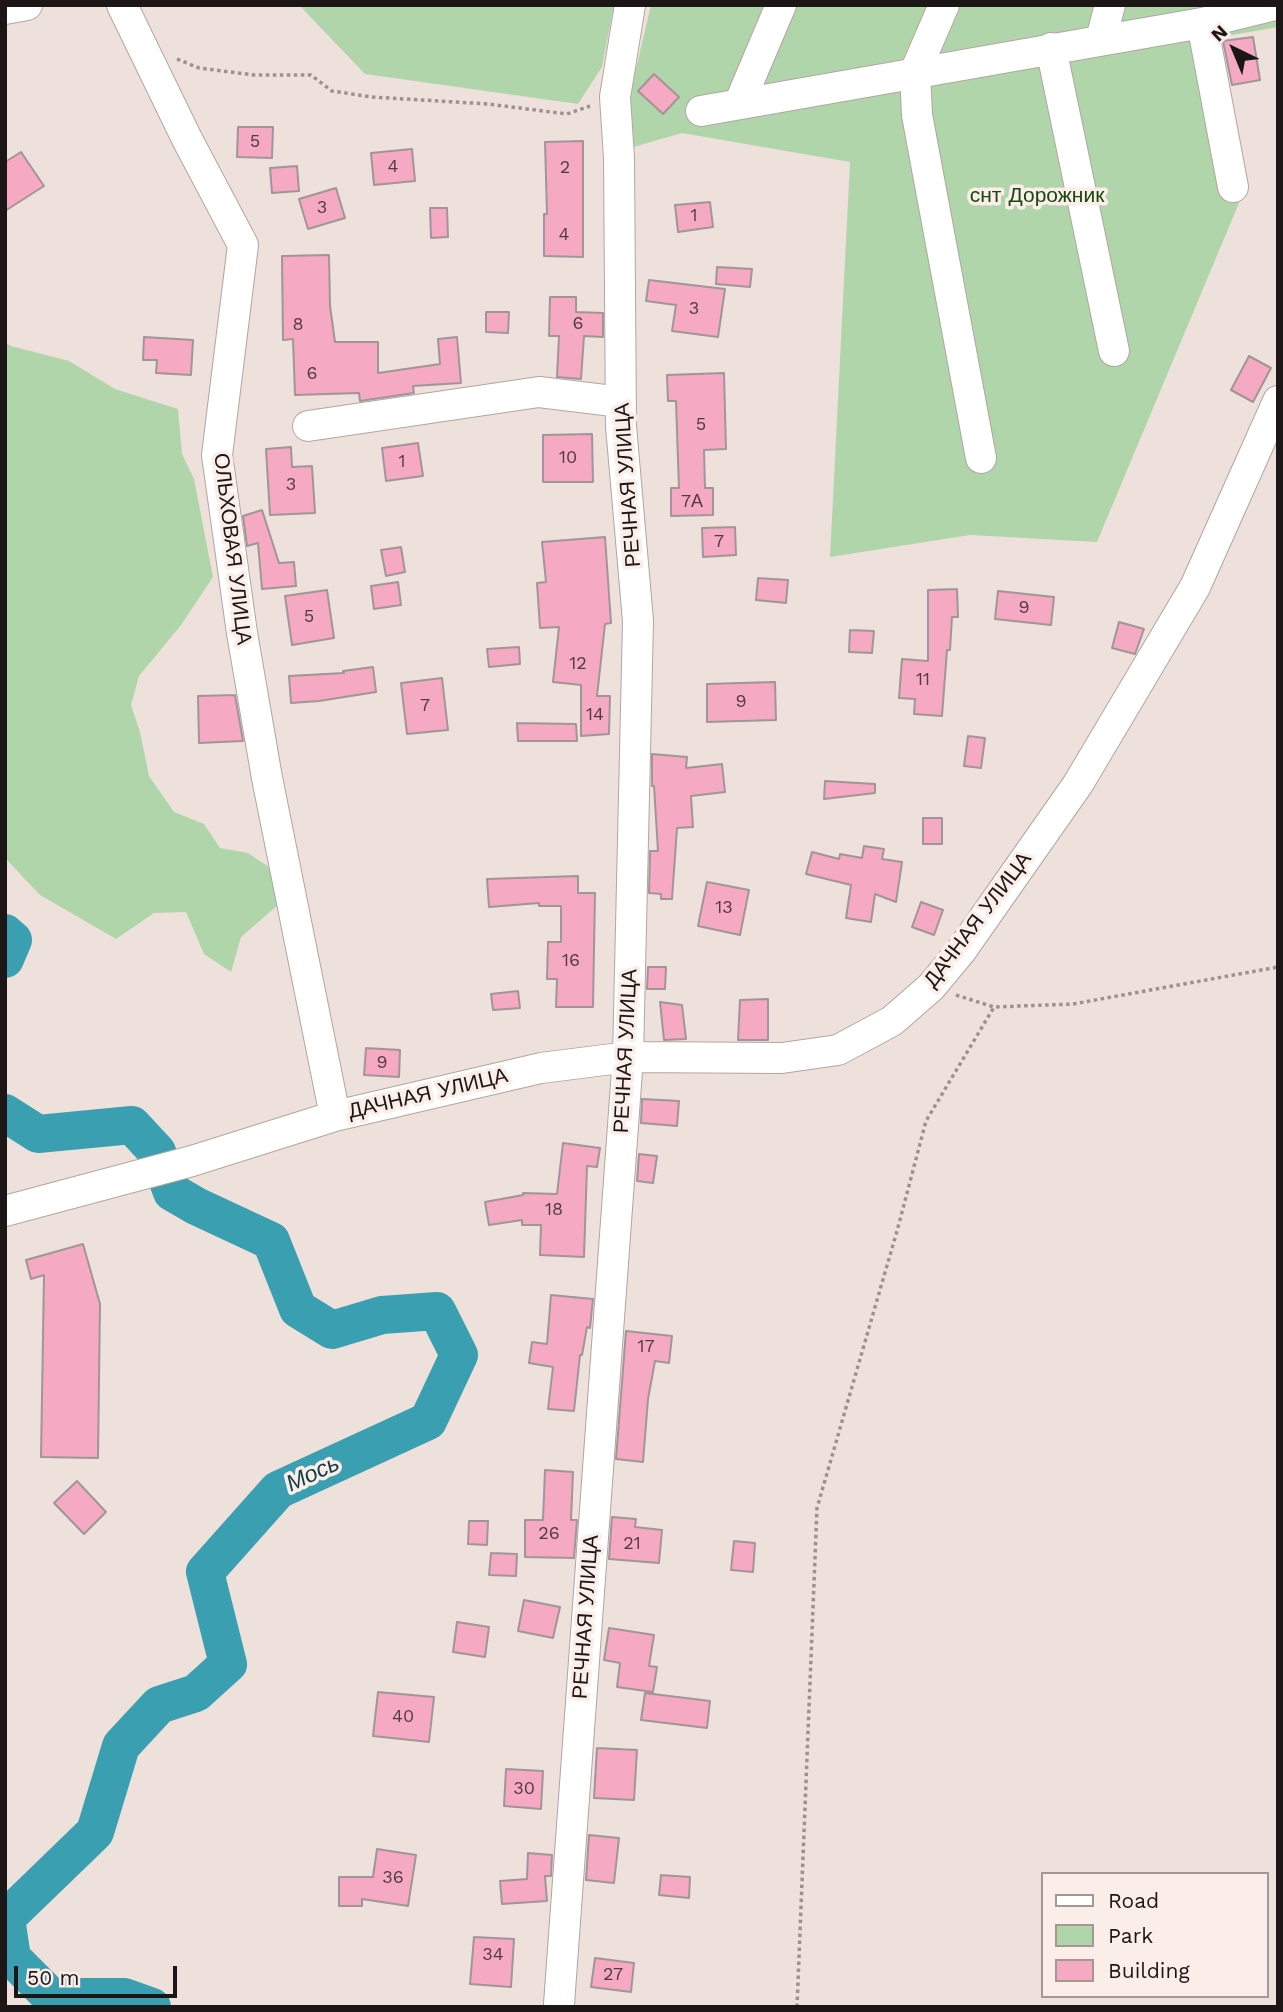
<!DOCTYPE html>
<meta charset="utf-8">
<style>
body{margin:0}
#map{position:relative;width:1283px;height:2012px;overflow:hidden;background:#eee1db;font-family:"Work Sans",sans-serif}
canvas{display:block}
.frame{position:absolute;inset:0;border:7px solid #1c1716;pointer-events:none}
.legend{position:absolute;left:1041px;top:1872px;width:228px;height:126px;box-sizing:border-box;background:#fbeee8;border:2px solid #a29894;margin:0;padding:9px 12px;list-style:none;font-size:21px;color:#1c1716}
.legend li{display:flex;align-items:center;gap:14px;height:35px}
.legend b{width:35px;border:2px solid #a29894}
.north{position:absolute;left:1199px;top:14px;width:70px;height:70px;-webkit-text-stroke:5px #fbeee8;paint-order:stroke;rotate:317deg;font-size:19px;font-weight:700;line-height:28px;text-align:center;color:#1c1716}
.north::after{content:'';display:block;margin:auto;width:24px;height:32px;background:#1c1716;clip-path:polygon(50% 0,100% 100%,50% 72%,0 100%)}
.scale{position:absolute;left:14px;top:1966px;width:163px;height:32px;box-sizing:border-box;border:4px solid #1c1716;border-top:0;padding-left:9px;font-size:21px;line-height:24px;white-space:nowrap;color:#1c1716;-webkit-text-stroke:5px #fbeee8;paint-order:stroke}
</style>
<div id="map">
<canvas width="1283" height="2012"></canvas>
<div class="frame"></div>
<ul class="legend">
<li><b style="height:9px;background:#fff"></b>Road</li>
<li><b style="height:19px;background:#b1d5ab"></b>Park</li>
<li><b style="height:19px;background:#f5a9c2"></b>Building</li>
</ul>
<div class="north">N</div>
<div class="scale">50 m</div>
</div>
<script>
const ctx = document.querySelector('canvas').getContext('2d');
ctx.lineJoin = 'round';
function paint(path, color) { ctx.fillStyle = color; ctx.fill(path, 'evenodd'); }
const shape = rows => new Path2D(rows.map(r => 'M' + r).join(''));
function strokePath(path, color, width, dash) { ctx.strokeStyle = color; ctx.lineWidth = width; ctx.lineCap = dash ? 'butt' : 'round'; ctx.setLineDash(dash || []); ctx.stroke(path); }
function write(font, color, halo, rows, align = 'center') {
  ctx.font = font + ' "Work Sans",sans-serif'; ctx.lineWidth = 7; ctx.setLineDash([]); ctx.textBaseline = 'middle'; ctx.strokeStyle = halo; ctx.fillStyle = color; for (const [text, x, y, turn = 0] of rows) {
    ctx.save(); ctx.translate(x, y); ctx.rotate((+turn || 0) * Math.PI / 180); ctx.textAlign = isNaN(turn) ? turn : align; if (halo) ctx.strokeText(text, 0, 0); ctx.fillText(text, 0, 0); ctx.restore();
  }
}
paint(shape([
 [299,5,614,5,602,67,578,104,365,74],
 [651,5,1278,5,1278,27,1215,38,1239,203,1097,542,970,535,830,557,850,162,682,133,630,148,626,111],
 [5,342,11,346,69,361,115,389,178,409,182,454,194,479,213,577,181,625,139,676,131,705,140,732,149,776,174,812,204,824,220,848,248,853,269,867,279,904,241,937,231,972,204,954,186,912,154,913,116,939,40,895,5,858]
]), '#b1d5ab');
strokePath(shape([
 [5,933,13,940,5,959],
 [5,1113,38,1134,132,1125,157,1152,172,1192,196,1206,271,1241,298,1309,332,1330,382,1315,437,1311,459,1355,428,1421,278,1490,205,1572,228,1664,196,1693,159,1705,121,1746,95,1832,6,1918,12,1958,51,1997,124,1997,152,2007]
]), '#3a9fb0', 38);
const building = shape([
 [1253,37,1260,80,1232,85,1223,41,1253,37],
 [654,74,679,97,663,114,638,91,654,74],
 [238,127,273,127,272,158,237,157,238,127],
 [583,141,583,257,544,256,544,214,547,214,545,142,583,141],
 [412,149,415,181,374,185,371,153,412,149],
 [21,152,44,186,5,211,5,162,21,152],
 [297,166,299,191,272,193,270,168,297,166],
 [336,188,345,218,308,229,299,199,336,188],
 [710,202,713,227,678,232,675,205,710,202],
 [430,208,447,208,448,237,431,238,430,208],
 [329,255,330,306,335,342,378,342,378,373,440,364,438,339,457,337,461,383,413,386,414,393,360,401,359,393,295,395,293,339,283,340,282,256,329,255],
 [717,267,752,269,750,287,716,284,717,267],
 [649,280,725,289,718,337,672,331,676,305,646,301,649,280],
 [550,297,576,297,576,312,603,313,603,337,584,336,581,379,557,377,559,336,549,336,550,297],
 [486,312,509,312,508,333,486,332,486,312],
 [144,337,193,340,191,375,156,373,157,360,143,360,144,337],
 [1249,356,1271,368,1253,402,1231,390,1249,356],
 [724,373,726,449,704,450,705,488,713,488,713,515,671,516,671,488,679,488,678,460,676,401,668,401,667,375,724,373],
 [592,434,593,482,543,482,543,435,592,434],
 [418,443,423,476,386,481,382,448,418,443],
 [291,447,292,467,312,466,315,513,270,515,266,449,291,447],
 [262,510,279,563,294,562,296,586,262,589,258,543,247,546,243,516,262,510],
 [735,527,736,555,703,557,702,528,735,527],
 [605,537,611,623,605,624,597,696,610,696,609,734,581,736,581,685,553,682,559,627,540,628,537,583,546,582,542,542,605,537],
 [401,547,405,572,386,576,381,550,401,547],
 [758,578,788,580,786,603,756,600,758,578],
 [398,582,401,605,374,609,371,586,398,582],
 [957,589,958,617,952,617,950,650,947,650,942,716,914,714,915,699,899,698,902,659,928,661,928,590,957,589],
 [327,590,334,638,292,645,285,596,327,590],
 [998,591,1054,597,1051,625,995,619,998,591],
 [1119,622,1144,629,1135,654,1112,648,1119,622],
 [850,630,874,631,872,653,849,652,850,630],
 [519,647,520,664,489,667,487,649,519,647],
 [373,667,376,692,319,701,291,703,289,676,344,673,343,671,373,667],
 [442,678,448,730,407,734,401,683,442,678],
 [775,682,776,720,707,722,707,684,775,682],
 [235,695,243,741,199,743,198,696,235,695],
 [517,723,576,724,577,741,518,741,517,723],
 [968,736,985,738,981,768,964,766,968,736],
 [652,754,687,757,686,768,722,764,725,792,691,796,693,827,677,828,672,899,661,899,661,894,649,893,650,851,658,851,654,786,652,786,652,754],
 [825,781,875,784,875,793,824,799,825,781],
 [923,818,942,818,942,844,923,844,923,818],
 [864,846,884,849,882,859,902,862,896,902,875,894,871,922,846,918,851,885,806,874,812,852,839,859,840,854,862,858,864,846],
 [578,876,578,893,595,893,593,1007,556,1007,557,979,547,979,548,942,561,942,561,906,539,906,539,903,489,907,487,879,578,876],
 [707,882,749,890,740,935,698,926,707,882],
 [921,902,943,910,934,935,912,927,921,902],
 [648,967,666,967,665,989,647,989,648,967],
 [518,991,520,1008,493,1010,491,994,518,991],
 [768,999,768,1040,738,1040,740,1000,768,999],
 [660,1002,682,1005,686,1039,664,1040,660,1002],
 [366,1048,400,1050,399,1077,364,1075,366,1048],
 [642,1099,679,1101,677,1126,641,1123,642,1099],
 [563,1143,600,1148,597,1167,587,1166,584,1257,540,1255,541,1225,522,1225,522,1220,489,1225,485,1202,523,1195,523,1193,557,1194,563,1143],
 [639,1154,657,1156,653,1183,637,1181,639,1154],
 [83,1244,100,1304,98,1458,41,1457,44,1275,31,1279,26,1260,83,1244],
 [551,1295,593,1299,590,1328,587,1327,582,1355,580,1355,574,1411,548,1409,553,1367,529,1363,532,1342,547,1344,551,1295],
 [626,1331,672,1336,669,1363,655,1361,648,1399,643,1462,616,1459,626,1331],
 [545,1470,573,1472,571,1520,577,1520,574,1558,525,1557,525,1520,543,1520,545,1470],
 [77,1481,106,1512,84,1534,54,1503,77,1481],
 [612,1517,636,1519,635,1527,662,1530,659,1563,609,1559,612,1517],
 [469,1521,488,1521,487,1545,468,1544,469,1521],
 [734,1541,755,1543,753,1572,731,1570,734,1541],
 [491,1553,517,1554,516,1576,489,1575,491,1553],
 [524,1600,560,1607,553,1638,518,1631,524,1600],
 [457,1622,489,1627,485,1657,453,1652,457,1622],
 [609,1628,654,1635,649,1666,657,1667,653,1692,617,1687,620,1663,604,1660,609,1628],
 [378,1692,434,1697,429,1742,373,1736,378,1692],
 [645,1693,710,1701,707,1728,641,1720,645,1693],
 [597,1748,637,1750,634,1800,594,1798,597,1748],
 [506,1769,543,1771,541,1809,504,1806,506,1769],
 [589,1835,619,1838,614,1883,586,1880,589,1835],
 [377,1849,416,1855,408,1906,362,1899,362,1906,339,1906,339,1877,373,1877,377,1849],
 [528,1853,552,1855,551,1876,545,1876,547,1901,502,1904,500,1881,527,1879,528,1853],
 [661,1875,690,1877,689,1898,659,1895,661,1875],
 [474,1937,514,1939,511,1987,470,1984,474,1937],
 [595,1958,634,1963,631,1992,591,1987,595,1958]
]);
paint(building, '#f5a9c2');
strokePath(building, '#a19598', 2);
const minor = shape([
 [122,5,187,139,243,245,217,455,242,633,267,778,335,1116],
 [944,5,915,72,917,115,981,458],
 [5,9,27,5],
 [1202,23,1233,187],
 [1101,39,1110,5],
 [1051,48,1114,351],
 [739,104,781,5],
 [701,111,1202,23,1275,5],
 [308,426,539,392,621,402],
 [5,1211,192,1161,335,1116,541,1068,628,1057,782,1058,838,1050,892,1021,931,987,961,951,1078,784,1195,587,1278,401],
 [559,2004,628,1057,638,621,621,426,619,158,615,97,630,5]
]);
strokePath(minor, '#b2a6a0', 32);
strokePath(shape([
 [177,59,199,68,254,75,311,75,332,91,372,97,488,104,567,114,590,106],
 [956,995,994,1007,1073,1004,1278,967],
 [797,2007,817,1508,897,1231,926,1121,994,1007]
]), '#9b928e', 3.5, [3.5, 3.5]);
strokePath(minor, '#fff', 30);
write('18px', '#523c41', null, [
 ["5",255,142],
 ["4",393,167],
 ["2",565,168],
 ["3",322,208],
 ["1",694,216],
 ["4",564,235],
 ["3",694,309],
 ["6",578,324],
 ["8",298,325],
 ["6",312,374],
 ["5",701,425],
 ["10",568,458],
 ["1",402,462],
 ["3",291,485],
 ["7А",692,502],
 ["7",719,542],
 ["9",1024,608],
 ["5",309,617],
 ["12",578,664],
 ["11",923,680],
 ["9",741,702],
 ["7",425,706],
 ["14",595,715],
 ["13",724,908],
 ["16",571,961],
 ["9",382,1063],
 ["18",554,1210],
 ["17",646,1347],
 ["26",549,1534],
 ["21",632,1544],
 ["40",403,1717],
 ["30",524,1789],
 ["36",393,1878],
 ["34",493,1955],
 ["27",613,1975]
]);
write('21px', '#184811', '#fbeee8', [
 ["снт Дорожник",1037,196]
]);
write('21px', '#1c1716', '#fbeee8', [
 ["РЕЧНАЯ УЛИЦА",628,485,-94],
 ["ОЛЬХОВАЯ УЛИЦА",232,549,83],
 ["ДАЧНАЯ УЛИЦА",978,920,-53],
 ["РЕЧНАЯ УЛИЦА",626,1051,-87],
 ["ДАЧНАЯ УЛИЦА",428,1094,-13],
 ["РЕЧНАЯ УЛИЦА",586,1617,-86]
]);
write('italic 23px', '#103e46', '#fbeee8', [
 ["Мось",313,1474,-25]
]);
</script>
